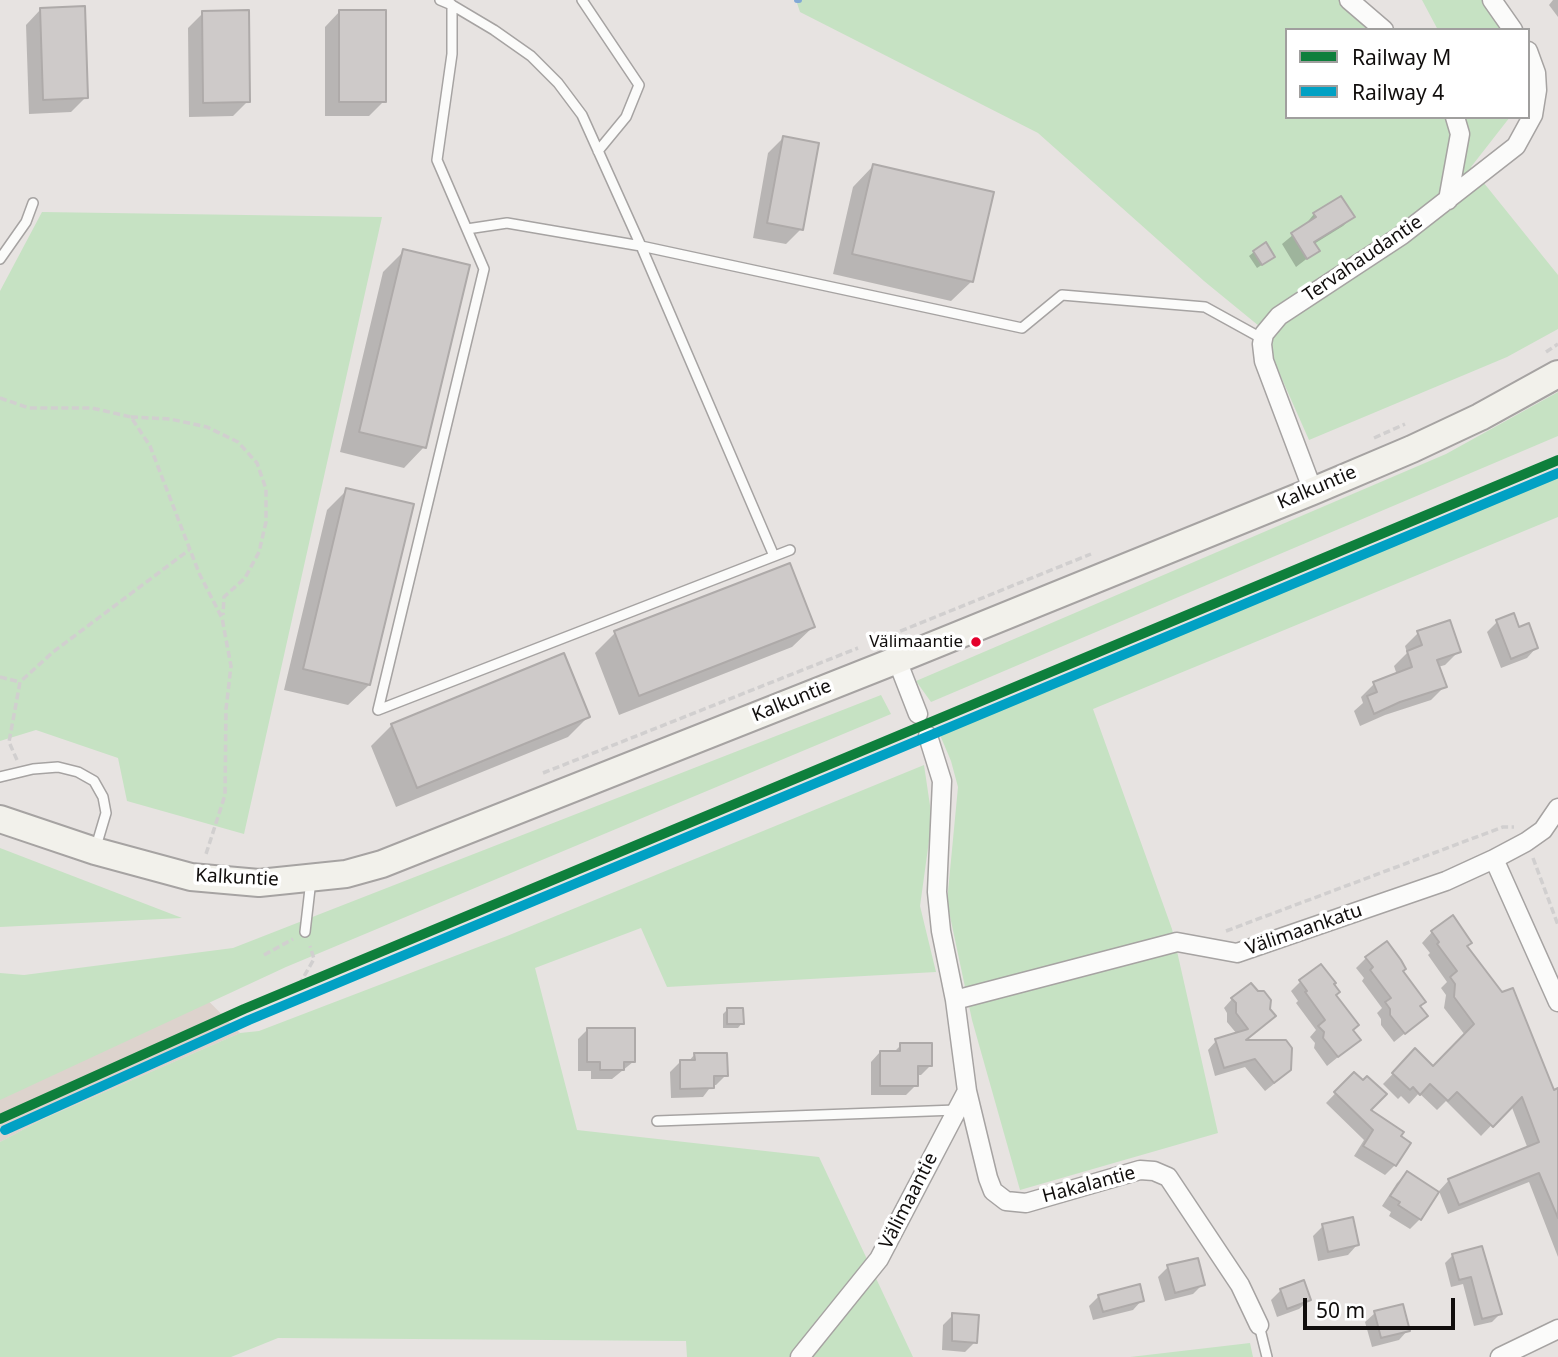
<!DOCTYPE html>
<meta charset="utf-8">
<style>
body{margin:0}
#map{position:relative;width:1558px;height:1357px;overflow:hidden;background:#e7e3e1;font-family:"Noto Sans",sans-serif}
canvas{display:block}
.legend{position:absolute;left:1285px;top:28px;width:245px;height:91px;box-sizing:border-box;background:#fff;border:2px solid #a09f9e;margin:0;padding:9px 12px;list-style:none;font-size:21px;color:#110e0d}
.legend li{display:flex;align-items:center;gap:14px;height:35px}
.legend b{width:35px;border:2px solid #a09f9e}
.scale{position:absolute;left:1303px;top:1298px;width:152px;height:32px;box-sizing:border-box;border:4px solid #110e0d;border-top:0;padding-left:9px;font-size:21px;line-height:24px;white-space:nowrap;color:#110e0d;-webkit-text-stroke:5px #fff;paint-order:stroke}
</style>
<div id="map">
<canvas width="1558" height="1357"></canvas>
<ul class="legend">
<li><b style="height:9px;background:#0e7f3c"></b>Railway M</li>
<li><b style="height:9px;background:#01a1c4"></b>Railway 4</li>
</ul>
<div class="scale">50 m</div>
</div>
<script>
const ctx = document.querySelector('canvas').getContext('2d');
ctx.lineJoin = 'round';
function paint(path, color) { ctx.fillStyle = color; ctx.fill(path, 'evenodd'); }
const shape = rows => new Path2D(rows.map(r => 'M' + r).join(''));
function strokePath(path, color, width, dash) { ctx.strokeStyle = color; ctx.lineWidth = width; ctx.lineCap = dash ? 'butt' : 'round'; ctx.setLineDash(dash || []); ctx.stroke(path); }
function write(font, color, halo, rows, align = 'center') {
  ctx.font = font + ' "Noto Sans",sans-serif'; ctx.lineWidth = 7; ctx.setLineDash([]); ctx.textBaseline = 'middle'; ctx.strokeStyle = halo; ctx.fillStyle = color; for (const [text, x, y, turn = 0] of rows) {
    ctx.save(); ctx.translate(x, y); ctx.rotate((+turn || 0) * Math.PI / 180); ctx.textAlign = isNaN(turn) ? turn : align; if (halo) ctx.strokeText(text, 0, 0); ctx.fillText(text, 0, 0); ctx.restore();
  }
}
paint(shape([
 [182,974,240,1033,43,1119,0,1142,0,1068]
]), '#ddd3cd');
paint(shape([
 [796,0,1341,0,1376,30,1287,30,1287,117,1510,117,1471,167,1558,275,1558,329,1507,357,1309,440,1270,352,1270,335,1204,281,1038,133,800,12],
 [1422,0,1491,0,1501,30,1438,30],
 [42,212,382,217,244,834,127,801,118,758,36,730,0,741,0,291],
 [1558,392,1558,436,931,702,916,681,1446,454],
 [1558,475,1558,517,1093,709,1172,929,1218,1133,1020,1190,972,1020,947,902,958,787,951,761,940,735],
 [881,695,891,714,286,967,0,1100,0,973,24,975,233,948],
 [924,765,932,819,920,906,936,972,667,987,641,928,535,968,577,1130,819,1157,913,1357,687,1357,686,1341,278,1338,231,1357,0,1357,0,1142,43,1119,240,1033,259,1031,507,936],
 [0,848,182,918,0,927],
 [1250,1343,1253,1357,1130,1357]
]), '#c6e2c3');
paint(shape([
 [1553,0,1558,0,1558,17,1549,5],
 [41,9,86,97,71,112,29,114,26,25],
 [340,11,384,101,369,116,325,116,325,27],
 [203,13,248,101,233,116,189,117,188,28],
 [783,138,801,229,786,244,753,238,768,153],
 [873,166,972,281,951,301,833,274,853,187],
 [1314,214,1352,217,1343,226,1314,244,1318,250,1296,267,1282,244,1305,225],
 [404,251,424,447,404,468,340,452,383,272],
 [1254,252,1268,261,1257,268,1249,256],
 [347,490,369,685,348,705,284,690,327,510],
 [1497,622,1518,629,1536,648,1527,658,1501,668,1487,632],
 [813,627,792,647,619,715,595,653,615,633],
 [1418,633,1459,651,1445,665,1438,667,1445,686,1431,700,1385,715,1360,726,1354,711,1363,703,1361,697,1374,684,1397,675,1394,666,1407,653,1405,646],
 [588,717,568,737,396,807,371,746,392,725],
 [1432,932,1466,947,1558,1103,1558,1257,1529,1182,1448,1214,1439,1191,1449,1180,1528,1149,1511,1105,1481,1136,1446,1101,1437,1110,1419,1093,1409,1104,1401,1096,1398,1099,1383,1084,1415,1051,1433,1068,1465,1035,1444,1008,1446,995,1441,988,1447,982,1428,955,1430,953,1422,943],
 [1366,958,1401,971,1426,1016,1394,1042,1381,1025,1381,1019,1377,1013,1382,1008,1362,981,1364,978,1356,968],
 [1301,981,1334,995,1359,1040,1327,1066,1314,1048,1315,1043,1310,1037,1316,1030,1296,1003,1298,1001,1291,991],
 [1257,993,1263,993,1244,1042,1280,1079,1265,1091,1245,1067,1215,1076,1208,1050,1216,1041,1237,1034,1227,1022,1227,1013,1224,1008,1232,999],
 [727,1010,742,1023,738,1028,723,1028,723,1014],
 [588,1029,633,1062,612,1079,591,1079,591,1071,578,1071,578,1039],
 [901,1045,931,1065,921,1075,916,1075,916,1085,906,1095,871,1095,871,1062,880,1052,894,1052],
 [695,1054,726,1075,716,1085,712,1085,703,1097,671,1098,670,1072,680,1062,688,1062],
 [1354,1074,1368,1111,1409,1143,1395,1165,1385,1175,1354,1156,1364,1140,1326,1103],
 [1407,1173,1437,1193,1420,1219,1410,1229,1389,1216,1391,1212,1382,1206,1397,1183],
 [1323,1226,1357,1245,1348,1255,1318,1261,1313,1236],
 [1481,1248,1500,1314,1492,1322,1474,1326,1463,1284,1451,1287,1445,1263,1453,1255],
 [1168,1267,1203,1284,1193,1294,1165,1301,1158,1277],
 [1281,1290,1309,1300,1299,1309,1277,1317,1271,1300],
 [1099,1296,1142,1300,1133,1310,1093,1320,1089,1306],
 [1375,1313,1408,1330,1399,1340,1372,1347,1365,1322],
 [953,1315,975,1342,965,1352,942,1350,943,1325]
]), '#0003');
strokePath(shape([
 [797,0,799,0]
]), '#82a9d6', 6);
const building = shape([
 [85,6,88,98,43,100,40,8,85,6],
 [249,10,250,102,203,103,202,11,249,10],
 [339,10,386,10,386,102,339,102,339,10],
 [783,136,819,143,803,230,767,223,783,136],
 [873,164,994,192,973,282,852,254,873,164],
 [1341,196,1355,217,1314,242,1320,251,1307,259,1291,233,1316,217,1313,213,1341,196],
 [1266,242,1275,257,1262,265,1253,251,1266,242],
 [403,249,470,265,426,448,359,432,403,249],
 [346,488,414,504,370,685,303,669,346,488],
 [790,563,815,627,639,696,614,631,790,563],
 [1514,613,1519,627,1529,623,1538,648,1511,659,1496,620,1514,613],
 [1450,620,1461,652,1437,660,1447,687,1400,702,1374,714,1367,696,1377,692,1373,682,1412,667,1407,651,1422,645,1417,631,1450,620],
 [564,653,590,717,417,788,391,724,564,653],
 [1453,915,1472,943,1467,946,1502,992,1513,988,1554,1090,1558,1088,1558,1218,1539,1173,1459,1205,1448,1179,1539,1142,1522,1097,1493,1127,1457,1092,1448,1101,1430,1084,1420,1095,1413,1087,1410,1090,1392,1073,1415,1048,1433,1066,1474,1024,1454,997,1455,984,1450,977,1457,971,1437,944,1439,942,1431,931,1453,915],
 [1387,941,1401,960,1406,969,1403,971,1426,1002,1420,1006,1428,1016,1405,1034,1390,1015,1390,1009,1385,1002,1391,998,1370,970,1373,967,1365,957,1387,941],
 [1321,964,1336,983,1334,984,1340,992,1336,995,1359,1025,1353,1030,1361,1040,1338,1057,1323,1038,1324,1032,1318,1026,1325,1020,1305,992,1307,991,1299,980,1321,964],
 [1251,983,1258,991,1264,991,1271,1000,1270,1009,1276,1016,1246,1040,1286,1040,1292,1048,1291,1070,1274,1083,1255,1059,1224,1068,1215,1039,1248,1029,1236,1013,1236,1003,1231,998,1251,983],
 [727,1008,743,1008,744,1024,727,1024,727,1008],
 [587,1028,635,1028,635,1062,624,1062,624,1070,600,1070,600,1062,587,1062,587,1028],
 [900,1043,932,1043,932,1066,918,1066,918,1086,880,1086,880,1051,900,1051,900,1043],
 [694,1053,727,1053,728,1076,714,1076,714,1088,680,1089,680,1060,695,1060,694,1053],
 [1354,1072,1363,1080,1367,1076,1387,1094,1371,1110,1404,1132,1401,1136,1411,1143,1396,1166,1363,1146,1373,1130,1334,1092,1354,1072],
 [1407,1171,1439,1192,1421,1220,1398,1205,1400,1202,1390,1196,1407,1171],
 [1353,1217,1359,1245,1328,1252,1322,1224,1353,1217],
 [1482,1246,1502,1314,1482,1319,1471,1277,1459,1280,1452,1254,1482,1246],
 [1198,1258,1205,1285,1175,1293,1167,1265,1198,1258],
 [1304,1280,1311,1300,1287,1309,1280,1289,1304,1280],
 [1140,1284,1144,1301,1103,1312,1098,1295,1140,1284],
 [1403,1304,1410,1331,1381,1338,1374,1311,1403,1304],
 [952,1313,979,1315,977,1343,952,1341,952,1313]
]);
paint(building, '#cecac9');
strokePath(building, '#aeaaa9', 2);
const lane = shape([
 [440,0,452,5,494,30,531,56,558,83,582,115,641,246,774,556],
 [447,0,452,5,452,54,437,160,484,269,378,710,790,550],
 [582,0,639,85,626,117,598,151],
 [467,229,507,223,641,246,1022,328,1062,295,1205,307,1263,339],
 [0,259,26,222,33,203],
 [0,777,33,769,58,767,78,772,94,781,103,797,106,813,95,850],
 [305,932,311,880],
 [657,1121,956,1110],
 [1259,1325,1267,1357]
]);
const street = shape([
 [1349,0,1384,30],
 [1492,0,1513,30],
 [1448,200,1460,134,1455,117],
 [1313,491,1264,361,1262,344,1264,334,1279,316,1402,235,1516,146,1533,115,1537,90,1536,73,1528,51],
 [897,660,918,714],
 [1494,859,1526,842,1543,830,1558,808],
 [955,1000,1177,942,1237,953,1446,881,1494,859,1558,1002],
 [967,1091,988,1178,993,1191,1006,1201,1026,1203,1140,1170,1154,1171,1168,1177,1240,1285,1259,1325],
 [800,1357,879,1259,967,1091,955,1000,941,931,937,892,942,781,928,736],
 [1500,1357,1558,1329]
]);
const secondary = shape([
 [0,819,95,851,191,877,259,883,346,874,382,864,897,660,1313,491,1412,449,1480,417,1558,374]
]);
strokePath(lane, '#a6a3a2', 12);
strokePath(street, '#a6a3a2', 21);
strokePath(secondary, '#a6a3a2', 30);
strokePath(shape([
 [1546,352,1558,344],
 [0,398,29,408,92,408,131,417,150,446,199,573,222,618,231,666,226,709,225,795,206,854],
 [131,417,170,419,207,427,238,442,257,463,266,489,266,522,259,552,245,578,224,597,223,615],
 [1374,438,1405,424],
 [871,643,1091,554],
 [0,677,20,682],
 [17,760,9,742,20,682,53,652,189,550],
 [543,773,858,648],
 [1533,858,1558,925],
 [1226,931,1503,827,1514,827],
 [264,955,293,939],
 [299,985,314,959,310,946]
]), '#d1cfcf', 3.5, [7, 3.5]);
strokePath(lane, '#fbfbfa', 9);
strokePath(street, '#fbfbfa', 18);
strokePath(secondary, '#f2f1eb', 26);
strokePath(shape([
 [0,1119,244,1009,1558,460]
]), '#0e7f3c', 10);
strokePath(shape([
 [5,1130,249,1020,1558,473]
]), '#01a1c4', 10);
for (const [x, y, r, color] of [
 [976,642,6,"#e4002b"]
]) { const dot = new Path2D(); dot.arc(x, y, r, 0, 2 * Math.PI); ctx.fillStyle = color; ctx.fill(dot); strokePath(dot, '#fff', 2.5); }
write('17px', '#110e0d', '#fff', [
 ["Välimaantie",963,642]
], 'right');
write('19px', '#110e0d', '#fff', [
 ["Tervahaudantie",1363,259,-34],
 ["Kalkuntie",1317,488,-23],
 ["Kalkuntie",792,701,-22],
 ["Kalkuntie",237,878,3],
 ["Välimaankatu",1304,930,-19],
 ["Hakalantie",1089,1185,-15],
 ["Välimaantie",909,1201,-63]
]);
</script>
